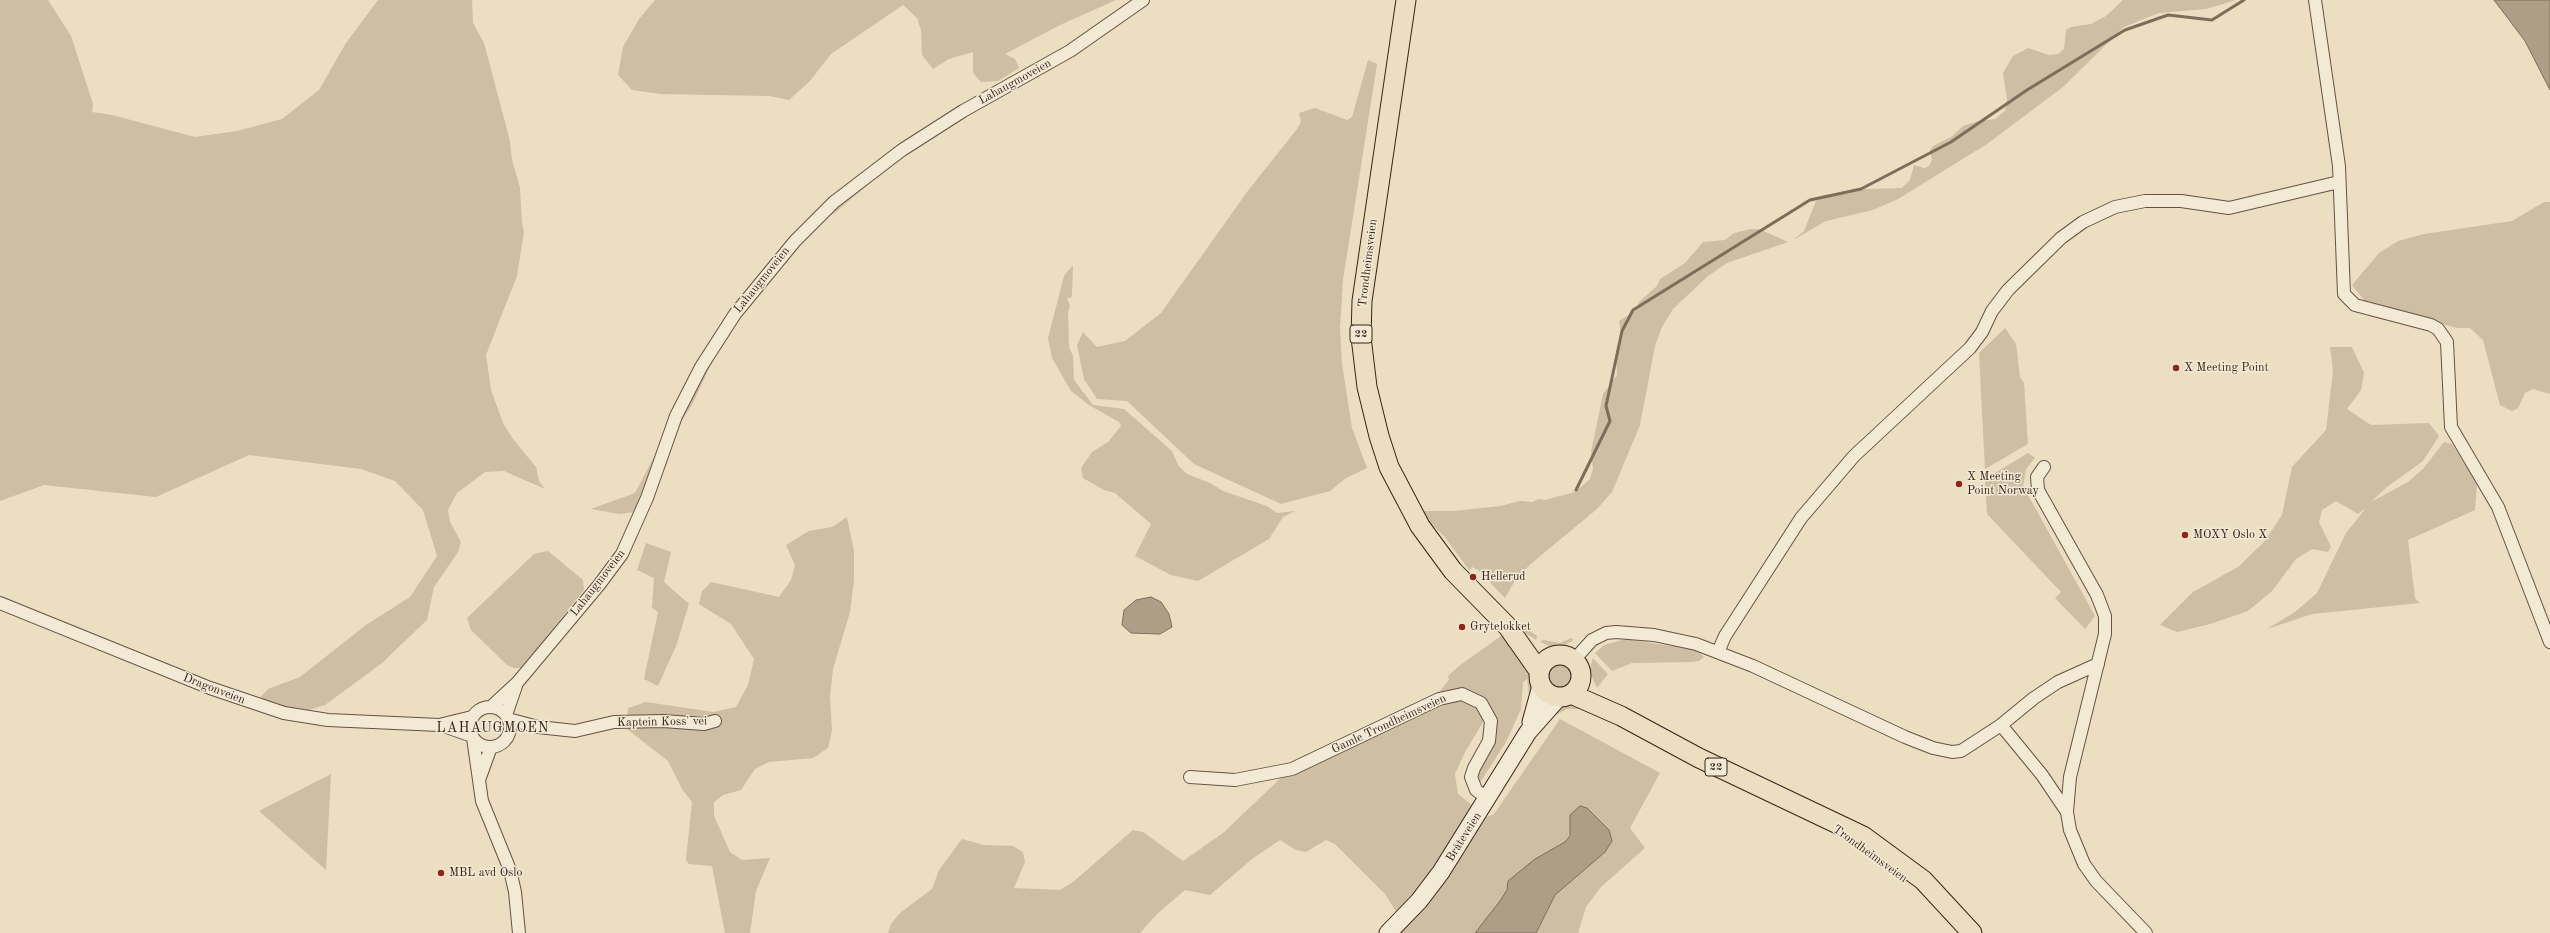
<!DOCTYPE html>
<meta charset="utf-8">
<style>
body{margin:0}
canvas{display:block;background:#ecdec0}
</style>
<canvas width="2550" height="933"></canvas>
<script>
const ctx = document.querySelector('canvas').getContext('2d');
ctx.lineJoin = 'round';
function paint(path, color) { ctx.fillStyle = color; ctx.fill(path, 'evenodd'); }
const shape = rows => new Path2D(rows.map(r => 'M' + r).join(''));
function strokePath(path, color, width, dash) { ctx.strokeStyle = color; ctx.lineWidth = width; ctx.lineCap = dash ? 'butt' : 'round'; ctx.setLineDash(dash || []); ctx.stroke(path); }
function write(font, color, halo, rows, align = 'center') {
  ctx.font = font + ' "Old Standard TT",serif'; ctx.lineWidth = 3; ctx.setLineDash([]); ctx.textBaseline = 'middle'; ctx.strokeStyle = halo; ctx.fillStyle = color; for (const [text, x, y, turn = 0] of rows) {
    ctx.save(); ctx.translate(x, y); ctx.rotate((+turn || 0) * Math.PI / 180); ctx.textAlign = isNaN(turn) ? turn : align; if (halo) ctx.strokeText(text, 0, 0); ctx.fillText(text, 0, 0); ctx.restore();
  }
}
paint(shape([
 [0,0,48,0,71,36,93,104,92,112,112,115,195,137,237,131,282,119,319,90,346,43,378,0,472,0,473,23,484,43,510,141,512,160,520,188,522,223,524,232,517,276,486,355,491,390,503,423,513,439,536,467,539,481,545,489,504,471,485,472,457,493,448,510,450,522,461,542,458,552,434,587,427,620,382,663,325,705,303,712,259,699,268,689,300,677,366,625,410,597,437,556,423,510,395,481,361,469,249,455,156,497,44,485,0,501],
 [655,0,1116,0,1060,25,1005,54,1015,59,1019,68,998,81,981,82,973,73,973,52,949,59,933,69,922,55,921,30,917,18,903,5,831,54,810,81,789,100,769,96,660,94,632,90,618,75,623,47,639,19],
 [2123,0,2236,0,2206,9,2159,13,2124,27,2063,87,1987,144,1898,199,1873,210,1826,221,1793,240,1804,231,1816,201,1824,195,1847,194,1864,189,1902,188,1910,180,1914,165,1924,168,1929,166,1932,160,1930,150,1933,146,1951,137,1963,126,1979,121,1995,119,2005,111,2007,100,2003,73,2013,56,2028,48,2049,55,2058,54,2064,49,2066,30,2071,27,2091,24,2106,16],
 [1368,60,1377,64,1343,280,1340,328,1342,364,1352,428,1367,468,1346,478,1330,491,1281,504,1194,464,1127,401,1097,399,1084,379,1077,345,1083,332,1097,347,1125,341,1161,313,1247,192,1297,129,1301,122,1299,113,1315,108,1347,120,1352,117],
 [893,155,898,159,836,212,818,222,776,264,727,330,692,405,677,428,650,479,643,502,644,511,619,514,591,509,635,493,713,345,737,307,791,244,833,202],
 [2544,202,2550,202,2550,394,2533,389,2525,393,2518,408,2512,411,2500,405,2483,340,2470,328,2457,328,2367,304,2352,285,2379,253,2398,241,2424,234,2512,221],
 [1751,229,1759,229,1788,242,1727,263,1708,276,1673,309,1662,327,1655,346,1640,425,1612,492,1597,509,1533,562,1517,577,1505,598,1478,570,1472,567,1469,570,1444,536,1429,522,1410,516,1415,511,1454,511,1500,506,1520,501,1532,502,1539,499,1545,500,1575,492,1590,479,1593,469,1591,452,1603,394,1617,375,1616,352,1622,338,1619,321,1635,311,1639,302,1657,286,1660,279,1685,263,1703,242,1725,240,1734,233],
 [1073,265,1072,294,1071,298,1067,298,1070,306,1068,313,1069,347,1073,356,1074,380,1093,405,1124,409,1172,451,1178,465,1187,474,1210,483,1223,491,1267,506,1277,513,1295,511,1283,517,1269,539,1198,581,1171,575,1135,556,1151,524,1115,493,1104,490,1083,478,1081,468,1092,452,1108,442,1121,426,1119,422,1089,405,1071,391,1052,358,1048,338,1064,276],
 [2005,328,2016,344,2020,377,2024,383,2028,444,1985,469,1979,353],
 [2330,347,2352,347,2364,373,2361,390,2347,409,2371,425,2429,423,2439,436,2423,461,2387,487,2371,502,2408,482,2423,469,2444,442,2452,444,2477,483,2475,510,2408,540,2415,598,2420,603,2312,614,2267,629,2295,612,2317,593,2346,533,2366,508,2358,514,2336,501,2322,510,2319,522,2331,547,2328,552,2312,549,2296,559,2272,591,2248,611,2210,624,2177,632,2160,625,2193,592,2238,567,2264,542,2282,515,2292,467,2326,430,2333,371],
 [2028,453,2035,458,2026,469,2023,486,2095,616,2085,629,2055,598,2061,592,1987,514,1985,479],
 [847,517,854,551,854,580,850,612,833,669,830,697,832,730,828,748,813,758,769,762,755,769,741,790,723,795,714,802,714,816,730,852,742,860,770,858,756,891,750,933,725,933,712,866,689,864,686,860,692,802,682,789,668,761,627,729,628,708,646,702,713,712,736,707,748,685,754,659,731,624,699,604,702,591,711,582,779,597,791,580,795,565,786,545,809,531,832,527],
 [646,543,671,552,664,582,689,604,676,646,658,686,644,679,658,612,652,608,654,578,637,570],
 [548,551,583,580,584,590,522,668,514,668,507,665,471,630,467,618,534,554],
 [1510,616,1537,636,1536,640,1521,630],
 [1508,631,1542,668,1531,676,1533,686,1530,701,1527,679,1523,682,1521,709,1506,742,1480,783,1477,773,1488,751,1488,706,1479,712,1483,722,1464,754,1455,774,1458,794,1487,817,1494,814,1560,719,1660,773,1630,828,1645,848,1601,887,1586,907,1578,933,1386,933,1397,918,1395,910,1385,894,1335,844,1326,840,1306,852,1296,850,1280,840,1252,859,1210,895,1185,890,1158,913,1140,933,888,933,891,924,900,913,932,889,939,870,962,839,984,845,1013,846,1023,852,1025,862,1014,888,1060,890,1073,882,1133,830,1143,832,1183,861,1223,833,1285,774,1425,702,1439,692,1449,680,1448,676,1459,666],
 [1571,638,1574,640,1572,641,1557,649,1540,642,1543,640,1560,643],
 [1626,639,1696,650,1704,657,1699,661,1692,662,1632,663,1612,671,1595,653,1604,645],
 [1593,658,1608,674,1597,688,1589,671],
 '1549 676a11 11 0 1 1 22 0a11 11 0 1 1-22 0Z',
 [1569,703,1583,709,1567,709,1554,716,1561,706],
 [331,774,326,870,259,811]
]), '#cdbea4');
const water = shape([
 [2494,0,2550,0,2550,90,2525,41,2494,0],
 [1151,597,1161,602,1169,614,1172,627,1160,634,1131,633,1122,625,1124,610,1136,600,1151,597],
 [1580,806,1587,808,1609,830,1612,841,1605,852,1555,895,1536,933,1475,933,1500,901,1507,890,1508,881,1535,859,1565,842,1570,836,1570,815,1580,806]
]);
paint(water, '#af9e87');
strokePath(water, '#7f6d5b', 1);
strokePath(shape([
 [1576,490,1610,421,1606,406,1622,331,1633,310,1810,200,1861,189,1951,142,2027,90,2125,30,2168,15,2212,20,2244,0]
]), '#7f6d5b', 3);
const minor = shape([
 [2315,0,2339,166,2344,294,2355,305,2431,325,2438,329,2447,342,2451,427,2498,507,2550,642],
 [2044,467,2037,477,2038,490,2097,595,2105,616,2105,634,2070,777,2067,812,2070,830,2084,864,2096,881,2146,933],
 [0,603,210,688,284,713,328,720,439,725,472,717],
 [1718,652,1725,636,1801,518,1854,456,1970,348,1982,332,1992,311,2008,290,2061,238,2083,222,2115,207,2145,201,2181,201,2229,208,2339,182],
 [1574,660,1592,640,1606,633,1616,632,1654,635,1696,644,1753,666,1905,737,1933,748,1952,752,1961,751,2001,725,2034,698,2058,682,2098,664],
 '470 727a20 20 0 1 1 40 0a20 20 0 1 1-40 0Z',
 [491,707,517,683,599,585,622,554,647,498,676,416,701,367,735,314,795,241,834,202,902,150,963,111,1070,51,1143,0],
 [506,715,517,683],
 [508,719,538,727,575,731,614,722,663,721,704,724,715,721],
 [441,725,472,736],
 [2001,725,2042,775,2067,812],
 [473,738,482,801,510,870,515,892,519,933],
 [1190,777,1235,780,1292,769,1439,699,1462,694,1481,703,1491,721,1489,741,1474,768,1471,777,1476,790,1488,799],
 [479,780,491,747]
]);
const secondary = shape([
 [1531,722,1541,686],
 [1388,933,1419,901,1441,872,1528,732,1559,697]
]);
const primary = shape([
 [1406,0,1362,301,1361,337,1367,387,1379,436,1389,467,1420,526,1453,571,1508,627,1539,671],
 '1539 676a21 21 0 1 1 42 0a21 21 0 1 1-42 0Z',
 [1571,694,1621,716,1699,758,1863,836,1923,880,1972,933]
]);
strokePath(minor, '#655243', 14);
strokePath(secondary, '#382319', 19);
strokePath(primary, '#382319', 21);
strokePath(minor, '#f3ead6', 12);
strokePath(secondary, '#f3ead6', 17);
strokePath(primary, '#ecdec0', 19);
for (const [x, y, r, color] of [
 [2176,368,4,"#8f2418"],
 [1959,484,4,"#8f2418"],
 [2185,535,4,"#8f2418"],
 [1473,577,4,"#8f2418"],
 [1462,627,4,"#8f2418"],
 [441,873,4,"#8f2418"]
]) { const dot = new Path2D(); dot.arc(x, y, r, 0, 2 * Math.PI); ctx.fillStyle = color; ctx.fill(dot); strokePath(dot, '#f3ead6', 1.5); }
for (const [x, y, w] of [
 [1361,334,22],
 [1716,767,22]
]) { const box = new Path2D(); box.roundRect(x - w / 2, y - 9, w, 18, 3); ctx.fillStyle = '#f3ead6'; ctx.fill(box); strokePath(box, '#382319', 1); }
write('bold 11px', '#382319', null, [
 ["22",1361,334],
 ["22",1716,767]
]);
write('12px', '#382319', '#f3ead6', [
 ["Lahaugmoveien",1015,82,-29],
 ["Trondheimsveien",1368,263,-83],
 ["Lahaugmoveien",762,280,-51],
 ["Lahaugmoveien",598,583,-52],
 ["Dragonveien",214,689,21],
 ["Kaptein Koss' vei",662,722,-1],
 ["Gamle Trondheimsveien",1389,724,-25],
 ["Bråteveien",1464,837,-58],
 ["Trondheimsveien",1870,854,36]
]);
write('12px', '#382319', '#f3ead6', [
 ["X Meeting Point",2184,368],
 ["X Meeting",1967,477],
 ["Point Norway",1967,491],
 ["MOXY Oslo X",2193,535],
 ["Hellerud",1481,577],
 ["Grytelokket",1470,627],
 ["MBL avd Oslo",449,873]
], 'left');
ctx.letterSpacing = '1px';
write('14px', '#382319', '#f3ead6', [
 ["LAHAUGMOEN",493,728]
]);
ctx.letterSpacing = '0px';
</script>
